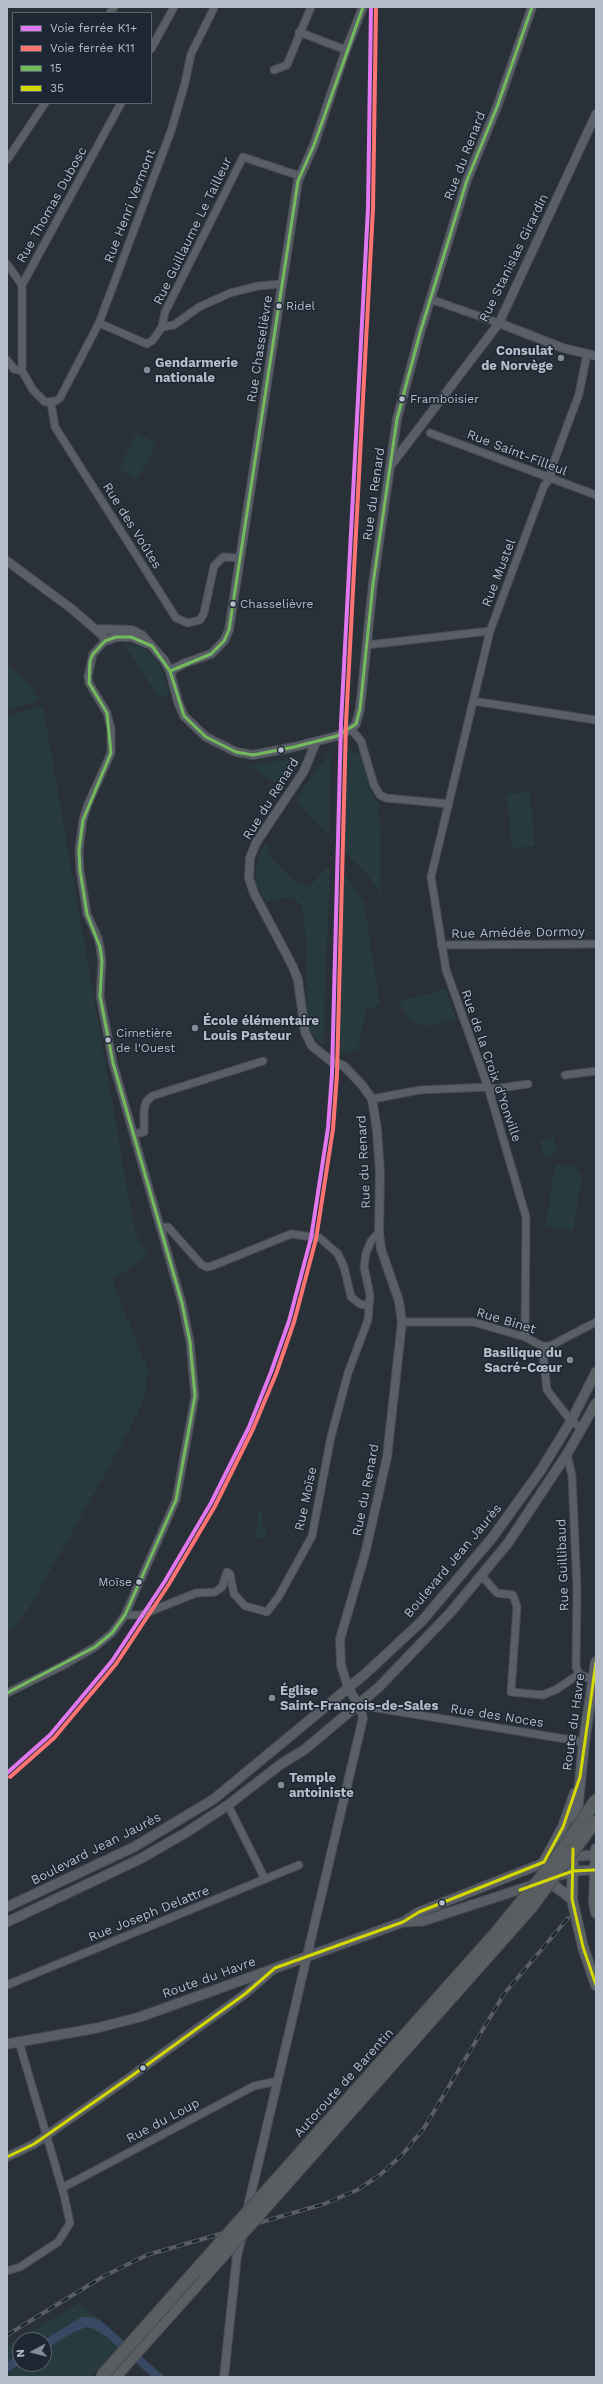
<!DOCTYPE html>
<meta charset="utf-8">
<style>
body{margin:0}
#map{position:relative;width:603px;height:2384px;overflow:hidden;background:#2a3038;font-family:"Work Sans",sans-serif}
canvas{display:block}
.frame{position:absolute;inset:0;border:8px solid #b4bcc9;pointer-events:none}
.legend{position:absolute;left:12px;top:12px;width:140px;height:92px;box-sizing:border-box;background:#1d2633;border:1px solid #59626f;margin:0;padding:5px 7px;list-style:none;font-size:12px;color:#b4bcc9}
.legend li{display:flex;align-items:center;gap:8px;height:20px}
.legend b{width:20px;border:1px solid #59626f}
.north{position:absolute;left:12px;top:2332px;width:40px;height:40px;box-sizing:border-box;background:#1d2633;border:1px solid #59626f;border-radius:50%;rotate:263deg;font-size:11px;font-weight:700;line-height:16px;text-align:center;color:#b4bcc9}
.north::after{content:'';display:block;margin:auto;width:14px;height:18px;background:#848b96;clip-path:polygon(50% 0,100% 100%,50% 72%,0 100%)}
</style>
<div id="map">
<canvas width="603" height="2384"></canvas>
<div class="frame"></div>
<ul class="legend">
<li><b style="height:5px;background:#e278ef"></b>Voie ferrée K1+</li>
<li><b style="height:5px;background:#ff7373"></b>Voie ferrée K11</li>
<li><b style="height:5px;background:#73ba5c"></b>15</li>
<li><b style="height:5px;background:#d3d800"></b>35</li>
</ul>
<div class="north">N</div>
</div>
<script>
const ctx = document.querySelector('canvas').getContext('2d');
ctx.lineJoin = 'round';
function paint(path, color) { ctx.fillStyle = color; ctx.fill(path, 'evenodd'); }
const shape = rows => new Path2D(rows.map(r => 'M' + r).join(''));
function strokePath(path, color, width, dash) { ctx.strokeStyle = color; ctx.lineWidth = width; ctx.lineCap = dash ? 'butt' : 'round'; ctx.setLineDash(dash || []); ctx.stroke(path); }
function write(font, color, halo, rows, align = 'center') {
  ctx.font = font + ' "Work Sans",sans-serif'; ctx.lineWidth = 3; ctx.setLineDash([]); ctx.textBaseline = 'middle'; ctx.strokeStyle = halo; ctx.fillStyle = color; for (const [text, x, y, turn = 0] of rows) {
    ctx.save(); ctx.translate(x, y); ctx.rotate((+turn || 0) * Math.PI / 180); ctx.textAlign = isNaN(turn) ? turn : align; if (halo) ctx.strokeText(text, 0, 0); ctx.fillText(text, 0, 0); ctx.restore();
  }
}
paint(shape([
 [137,432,156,444,137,480,119,468],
 [124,644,142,647,153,657,163,672,169,694,160,699],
 [7,664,32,687,39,700,7,710],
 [43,706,131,1211,136,1233,148,1256,112,1280,148,1370,144,1400,128,1433,32,1603,15,1626,7,1631,7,716],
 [345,745,363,758,370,791,379,804,381,895,369,876,343,850],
 [331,751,329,793,329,836,297,803,296,798],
 [296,757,300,761,284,788,261,774,259,770,241,763,256,765],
 [530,792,535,846,512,848,507,794],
 [266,843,270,848,266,852,297,884,302,880,309,887,330,865,323,1045,318,1042,307,1025,306,943,303,908,296,900,288,897,266,902,256,884,255,875,258,858,263,846],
 [343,872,364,902,380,1004,366,1011,358,1050,337,1055],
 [446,989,456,1019,436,1025,424,1025,413,1021,404,1012,399,1001],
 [553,1137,558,1152,544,1157,539,1142],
 [555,1164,574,1166,582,1176,573,1230,546,1226],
 [258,1510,262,1511,262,1525,267,1532,266,1539,256,1538],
 [79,2303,127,2342,90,2377,7,2377,7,2346],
 [20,2340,44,2340,44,2364,20,2364]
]), '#273a3e');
paint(shape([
 [82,2317,92,2317,100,2320,165,2377,152,2377,107,2337,92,2328,86,2327,72,2333,44,2350,44,2340],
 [20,2354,21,2364,7,2372,7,2362]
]), '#384963');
const minor = shape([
 [110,13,114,7],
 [299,32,346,50],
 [151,49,174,7],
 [274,70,287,65,311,7],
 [7,160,45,103],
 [7,264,22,285],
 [430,299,499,323],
 [99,323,147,344,153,340,162,327,165,312,243,157,300,176],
 [162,327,174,325,199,307,230,293,258,286,281,284],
 [7,360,14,369,22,371,33,390,45,402,56,401,60,398,99,323,171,131,185,83,191,54,214,8],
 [22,371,22,285,121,103],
 [51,403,55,427,176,618,188,623,200,620,204,613,214,566,223,557,240,558],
 [430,433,596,495],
 [367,645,490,631],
 [473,701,596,720],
 [351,729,361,741,374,785,380,795,386,798,449,804],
 [441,945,596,944],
 [565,1075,596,1071],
 [372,1099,420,1090,488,1087,494,1089,528,1084],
 [134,1134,144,1132,144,1110,146,1102,152,1096,263,1061],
 [162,1228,168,1227,201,1264,206,1267,212,1266,291,1234,320,1238,338,1254,344,1267,351,1297,360,1304,369,1306],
 [402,1322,473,1322,525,1337,542,1346,550,1346,596,1322],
 [525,1337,526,1217,488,1087,446,970,431,877,490,631,544,486,550,478,552,467,579,394,587,354],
 [542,1346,547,1390,571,1421,582,1428],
 [567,1454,572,1476,577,1588,576,1667,579,1674,593,1680],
 [482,1576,497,1593,513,1595,517,1607,511,1692,543,1695,557,1689,579,1674],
 [125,1615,141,1615,196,1593,215,1592,222,1587,227,1572,230,1574,234,1594,245,1606,267,1612,279,1596,312,1536,331,1437,348,1373,368,1320,370,1295,364,1267,366,1253,371,1241,379,1232],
 [7,1693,62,1666,95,1647,112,1633,125,1615,176,1500,195,1396,190,1342,182,1303,113,1063,100,996,102,961,100,947,98,938,87,914,80,870,79,850,83,820,88,804,111,753,111,729,107,713,89,683,88,676,93,654,105,641],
 [358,1705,584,1742],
 [228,1805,265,1879],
 [7,1985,299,1865],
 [62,2188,254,2086,278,2081],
 [7,2271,20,2267,58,2242,70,2223,64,2195,19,2042]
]);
const tertiary = shape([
 [499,323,563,348,596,356],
 [391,465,499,323,596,114],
 [7,561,72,609,102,635,105,641,116,637,131,637,148,644],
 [96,629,132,630,142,635,164,660,170,671,178,702,184,716,206,737,236,752,253,755,294,747,337,736,351,729,356,724,360,709,373,584,397,419,420,333,467,180,497,107,532,7],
 [170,671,185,663,211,654,224,641,229,630,298,181,314,145,346,50,363,7],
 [7,2157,34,2144,133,2075,245,1994,273,1970],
 [247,2211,363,1718,361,1710,348,1687,341,1665,340,1639,365,1554,387,1457,402,1322,399,1301,381,1249,379,1232,380,1173,377,1130,372,1099,362,1085,344,1066,331,1061,312,1046,305,1032,298,980,293,967,254,893,249,878,250,858,256,843,304,771,316,742],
 [224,2377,237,2255,242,2236]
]);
const secondary = shape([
 [566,1857,594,1855],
 [551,1878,573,1871,594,1870],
 [7,1907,134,1847,214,1799,365,1674,422,1621,492,1538,541,1470,571,1421,596,1372],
 [7,1922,140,1859,187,1832,228,1805,281,1764,304,1750,379,1687,450,1613,508,1543,567,1454,596,1403],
 [404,1922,423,1921,536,1884],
 [7,2044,97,2028,140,2017,403,1922,419,1912,551,1860]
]);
const primary = shape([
 [575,1832,584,1742,596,1662],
 [573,1848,572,1899,583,1947,596,1985],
 [596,1849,594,1902,596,1913],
 [544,1862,563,1827,575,1793],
 [547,1880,572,1899]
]);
const trunk = shape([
 [115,2377,205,2276]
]);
strokePath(minor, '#484c53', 9);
strokePath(tertiary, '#484c53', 10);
strokePath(secondary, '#484c53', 11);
strokePath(primary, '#484c55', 12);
strokePath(trunk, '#474c53', 13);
strokePath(minor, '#5a5e66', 7);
strokePath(tertiary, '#5a5e66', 8);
strokePath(secondary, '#595d64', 9);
strokePath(primary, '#5c6168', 10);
strokePath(trunk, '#5b5f64', 11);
const rail = shape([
 [7,2335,104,2276,147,2255,324,2204,357,2190,380,2175,402,2155,424,2128,504,1994,568,1918]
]);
strokePath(rail, '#595d64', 4);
strokePath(rail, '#1d2633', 2.5, [8]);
const trunkBridge = shape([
 [205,2276,531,1908,596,1821]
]);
const motorwayBridge = shape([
 [102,2376,497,1932,556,1859,596,1800]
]);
strokePath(trunkBridge, '#474c53', 13, []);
strokePath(motorwayBridge, '#474c53', 14, []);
strokePath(trunkBridge, '#5b5f64', 11);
strokePath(motorwayBridge, '#5a5d60', 12);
strokePath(shape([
 [170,671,211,654,224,641,229,630,298,181,314,145,363,7],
 [7,1693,95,1647,112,1633,125,1615,176,1500,195,1396,190,1342,182,1303,113,1063,100,996,102,961,100,947,87,914,80,870,79,850,83,820,111,753,107,713,89,683,90,661,93,654,105,641,116,637,131,637,152,646,170,671,184,716,206,737,236,752,253,755,294,747,337,736,356,724,360,709,373,584,397,419,420,333,467,180,497,107,532,7]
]), '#73ba5c', 3);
strokePath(shape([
 [573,1849,572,1899,583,1947,596,1985],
 [520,1890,573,1871,594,1870],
 [7,2157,34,2144,133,2075,245,1994,275,1968,403,1922,419,1912,544,1862,563,1827,580,1777,596,1662]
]), '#d3d800', 3);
strokePath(shape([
 [7,1773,50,1735,112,1661,165,1581,211,1503,249,1427,271,1372,289,1321,311,1238,328,1128,332,1074,341,723,368,208,371,7]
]), '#e278ef', 4);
strokePath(shape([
 [10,1777,54,1738,116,1664,169,1584,215,1506,253,1429,276,1374,294,1322,316,1239,333,1129,337,1074,346,723,373,208,376,7]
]), '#ff7373', 4);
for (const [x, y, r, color] of [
 [279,306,3.5,"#b4bcc9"],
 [561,358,4,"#848b96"],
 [147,370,4,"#848b96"],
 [402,399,3.5,"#b4bcc9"],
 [233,604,3.5,"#b4bcc9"],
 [281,750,3.5,"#b4bcc9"],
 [195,1028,4,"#848b96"],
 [108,1040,3.5,"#b4bcc9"],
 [570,1360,4,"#848b96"],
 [139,1582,3.5,"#b4bcc9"],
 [272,1698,4,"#848b96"],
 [281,1785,4,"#848b96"],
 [442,1903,3.5,"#b4bcc9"],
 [143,2068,3.5,"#b4bcc9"]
]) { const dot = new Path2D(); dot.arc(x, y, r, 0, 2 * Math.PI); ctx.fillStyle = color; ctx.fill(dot); strokePath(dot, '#1d2633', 1.5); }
write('12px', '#b4bcc9', '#1d2633', [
 ["Ridel",286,306],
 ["Framboisier",410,399],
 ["Chasselièvre",240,604],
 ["Cimetière",116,1033],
 ["de l'Ouest",116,1048],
 ["Moïse",132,1582,"right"]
], 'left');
write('13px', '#b4bcc9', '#1d2633', [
 ["Rue du Renard",465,156,-69],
 ["Rue Thomas Dubosc",52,205,-61],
 ["Rue Henri Vermont",130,206,-69],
 ["Rue Guillaume Le Tailleur",193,231,-64],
 ["Rue Stanislas Girardin",514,258,-64],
 ["Rue Chasselièvre",260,349,-81],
 ["Rue Saint-Filleul",517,453,21],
 ["Rue du Renard",374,494,-82],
 ["Rue des Voûtes",132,526,58],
 ["Rue Mustel",499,573,-69],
 ["Rue du Renard",271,799,-58],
 ["Rue Amédée Dormoy",518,933,-1],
 ["Rue de la Croix d'Yonville",491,1066,71],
 ["Rue du Renard",364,1162,-93],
 ["Rue Binet",506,1321,17],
 ["Rue du Renard",366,1490,-79],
 ["Rue Moïse",306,1499,-78],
 ["Boulevard Jean Jaurès",453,1561,-50],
 ["Rue Guillibaud",563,1565,-92],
 ["Rue des Noces",497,1716,9],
 ["Route du Havre",574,1722,-82],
 ["Boulevard Jean Jaurès",96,1849,-27],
 ["Rue Joseph Delattre",149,1914,-22],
 ["Route du Havre",209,1978,-20],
 ["Autoroute de Barentin",344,2083,-48],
 ["Rue du Loup",163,2121,-28]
]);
write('bold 13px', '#b4bcc9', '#1d2633', [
 ["Consulat",553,351,"right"],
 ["de Norvège",553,366,"right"],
 ["Gendarmerie",155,363],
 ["nationale",155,378],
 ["École élémentaire",203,1021],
 ["Louis Pasteur",203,1036],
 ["Basilique du",562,1353,"right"],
 ["Sacré-Cœur",562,1368,"right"],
 ["Église",280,1691],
 ["Saint-François-de-Sales",280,1706],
 ["Temple",289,1778],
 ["antoiniste",289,1793]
], 'left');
</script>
